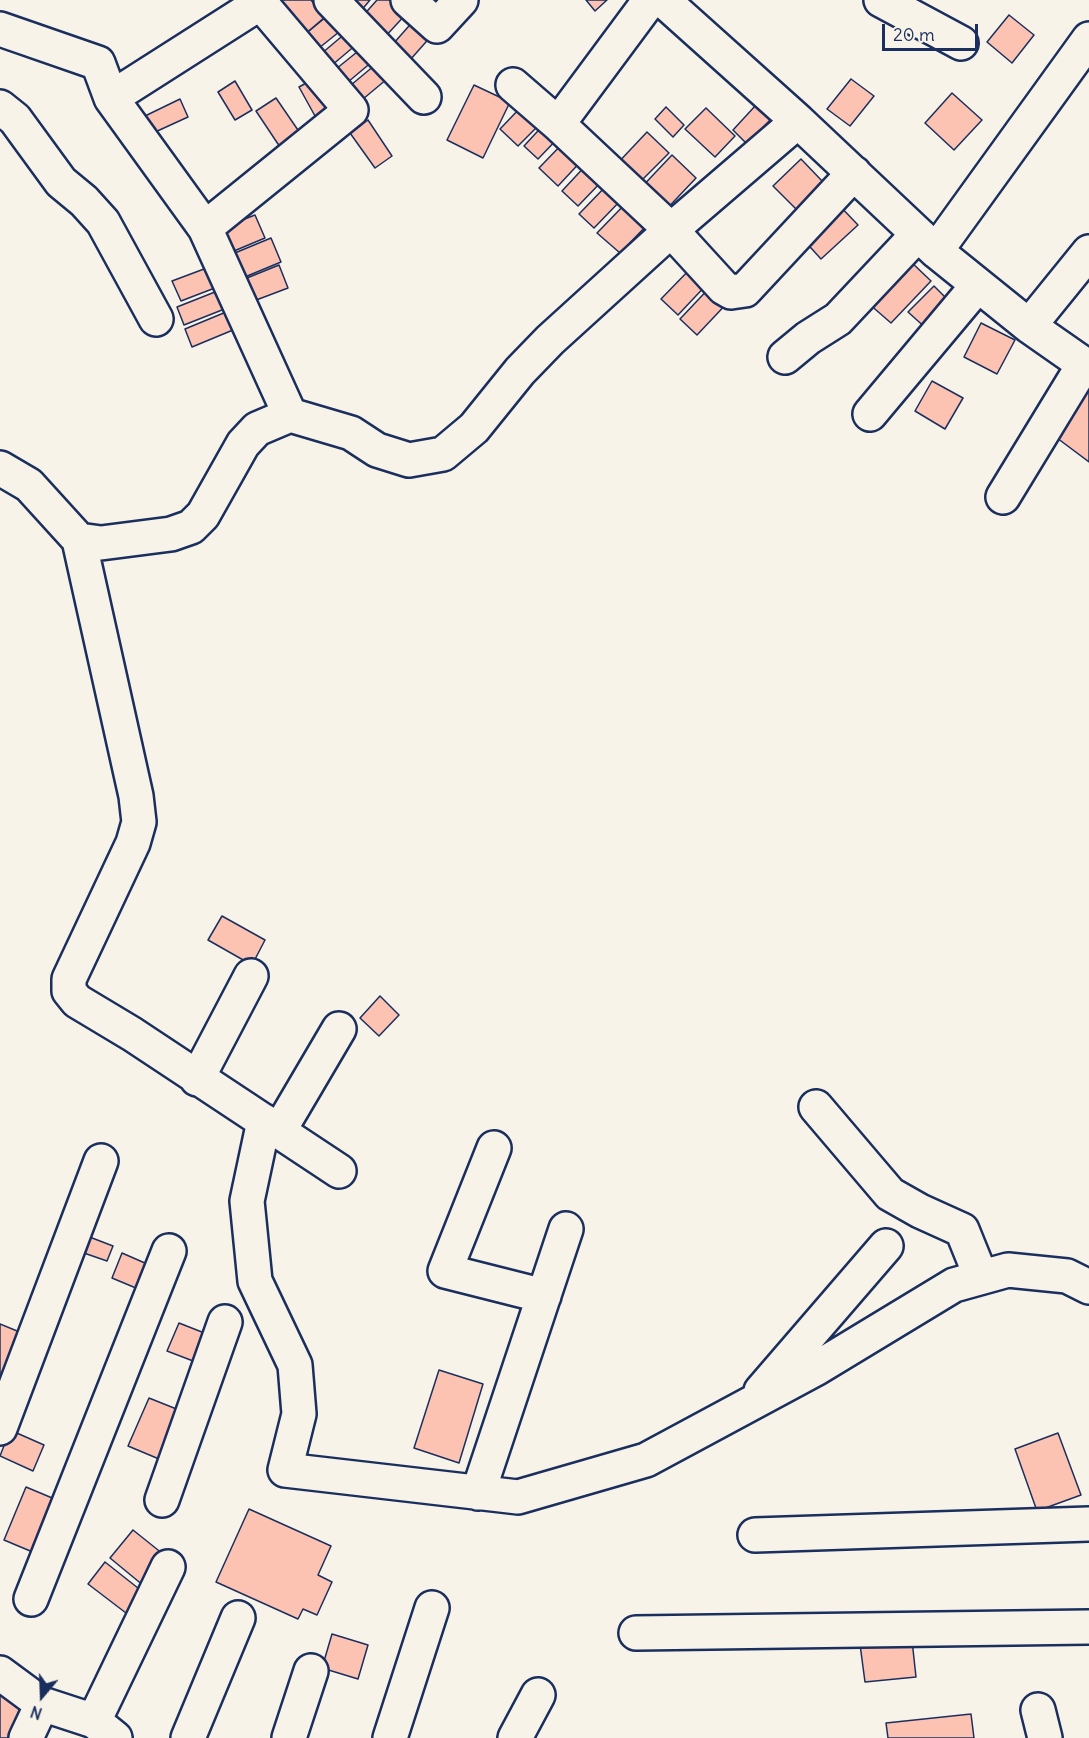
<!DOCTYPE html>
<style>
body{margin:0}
#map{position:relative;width:1089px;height:1738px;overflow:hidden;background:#f7f3e8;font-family:Delius,sans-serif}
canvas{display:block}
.north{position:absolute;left:12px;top:1666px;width:60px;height:60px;-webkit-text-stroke:4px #f7f3e8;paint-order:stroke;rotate:199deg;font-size:16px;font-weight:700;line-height:24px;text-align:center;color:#1b2f5e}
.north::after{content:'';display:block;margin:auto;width:21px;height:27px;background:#1b2f5e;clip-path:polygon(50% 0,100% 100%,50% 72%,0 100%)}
.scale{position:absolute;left:882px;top:24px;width:96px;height:27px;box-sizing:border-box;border:3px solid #1b2f5e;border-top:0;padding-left:8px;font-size:18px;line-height:21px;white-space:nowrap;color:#1b2f5e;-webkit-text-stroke:4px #f7f3e8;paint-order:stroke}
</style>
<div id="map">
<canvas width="1089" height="1738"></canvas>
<div class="north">N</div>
<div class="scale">20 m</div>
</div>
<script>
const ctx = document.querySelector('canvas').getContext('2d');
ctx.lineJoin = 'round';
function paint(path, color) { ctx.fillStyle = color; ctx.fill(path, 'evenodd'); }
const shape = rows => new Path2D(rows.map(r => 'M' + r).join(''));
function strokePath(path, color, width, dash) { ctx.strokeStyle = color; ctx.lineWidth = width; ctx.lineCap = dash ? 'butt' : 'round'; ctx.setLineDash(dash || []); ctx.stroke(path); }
const building = shape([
 [280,0,311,0,325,17,298,40,271,8,280,0],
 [346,0,370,0,360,12,346,0],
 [377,0,393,0,408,12,383,39,361,18,377,0],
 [586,0,607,0,595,11,586,0],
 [1009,15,1034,35,1012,63,987,42,1009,15],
 [326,17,339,32,309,56,297,41,326,17],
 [416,18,433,34,410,60,393,44,416,18],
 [347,32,357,44,325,71,315,59,347,32],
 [362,48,373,61,342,87,331,73,362,48],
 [375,65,387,79,357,104,345,90,375,65],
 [319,76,335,105,315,116,299,87,319,76],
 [851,79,874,96,850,126,827,109,851,79],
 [235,81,252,110,235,120,218,92,235,81],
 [474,85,510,102,483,158,447,140,474,85],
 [952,93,982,120,954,150,925,123,952,93],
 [276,98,300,133,280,147,256,111,276,98],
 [180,99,188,117,153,133,145,116,180,99],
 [523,105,541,123,518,146,500,129,523,105],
 [756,105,771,119,747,144,733,130,756,105],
 [666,107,684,125,673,137,655,119,666,107],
 [706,108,735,136,715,157,685,129,706,108],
 [368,120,392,156,375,168,350,133,368,120],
 [548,120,563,133,538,159,524,146,548,120],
 [647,132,669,153,635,187,614,167,647,132],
 [566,140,585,157,558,186,539,168,566,140],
 [672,155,696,178,661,215,637,192,672,155],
 [801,159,824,183,797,210,773,186,801,159],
 [589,162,606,177,578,206,562,191,589,162],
 [609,183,624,197,594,228,579,214,609,183],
 [630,199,652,220,620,253,597,233,630,199],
 [837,203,858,225,821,259,801,237,837,203],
 [255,215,265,238,234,251,224,227,255,215],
 [271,238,281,262,240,279,230,255,271,238],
 [909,260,931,281,891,323,868,303,909,260],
 [279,265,288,288,251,302,242,280,279,265],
 [694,265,710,281,678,315,661,299,694,265],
 [212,266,220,286,181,301,172,281,212,266],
 [714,283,731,299,697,335,680,319,714,283],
 [934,286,952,304,928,330,908,312,934,286],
 [220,290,227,308,184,325,177,307,220,290],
 [226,312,233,330,192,347,185,329,226,312],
 [981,323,1015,340,997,374,964,357,981,323],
 [932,381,963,398,945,429,915,411,932,381],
 [1084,385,1089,388,1089,462,1049,432,1084,385],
 [222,916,265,940,252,965,208,940,222,916],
 [380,996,399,1015,379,1036,360,1018,380,996],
 [87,1236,113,1246,107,1261,81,1252,87,1236],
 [122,1253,154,1267,143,1291,112,1278,122,1253],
 [179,1323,212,1336,201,1364,167,1351,179,1323],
 [0,1324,22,1333,0,1389,0,1324],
 [439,1370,483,1384,459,1463,414,1448,439,1370],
 [149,1398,179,1410,159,1459,128,1446,149,1398],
 [10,1430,44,1445,33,1471,0,1456,10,1430],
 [1058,1433,1081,1495,1037,1511,1015,1449,1058,1433],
 [26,1487,57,1500,35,1553,4,1540,26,1487],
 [249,1509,331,1546,318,1575,332,1582,317,1615,303,1609,298,1619,216,1582,249,1509],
 [133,1530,168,1558,144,1586,110,1558,133,1530],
 [105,1562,143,1592,126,1613,88,1584,105,1562],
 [911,1631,916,1677,865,1682,859,1637,911,1631],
 [332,1634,368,1645,358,1679,322,1668,332,1634],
 [0,1683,28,1696,9,1738,0,1738,0,1683],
 [971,1714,974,1738,888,1738,886,1723,971,1714]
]);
paint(building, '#fcc3b2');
strokePath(building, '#1b2f5e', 1.5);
const minor = shape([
 [331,0,424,97],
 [408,0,437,26,461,0],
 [663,0,798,121,936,251,1029,326,1089,368],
 [881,0,961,43],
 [0,29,98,63,111,98,205,228,290,415,351,433,377,450,409,460,443,454,474,428,520,371,550,340,671,230,798,121],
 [513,85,558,124,671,230,724,288,731,292,745,290,854,173],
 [111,98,260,3],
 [0,107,15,119,61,182,84,201,103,222,156,319],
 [558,124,650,0],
 [205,228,351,110,258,0],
 [936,251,1089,39],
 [1029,326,1089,252],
 [785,357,808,338,838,319,918,234],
 [870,414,978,285],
 [0,468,29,485,79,540,101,543,171,534,191,527,203,515,243,444,257,429,290,415],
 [1003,497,1084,364],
 [79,540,136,796,139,822,133,843,69,979,69,991,77,1001,132,1034,339,1171],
 [197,1079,251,976],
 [816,1107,890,1194,920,1211,962,1230,981,1277],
 [264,1121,247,1201,255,1281,295,1365,299,1414,285,1470,518,1497,646,1460,817,1368,954,1285,1008,1270,1067,1276,1089,1287],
 [279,1131,339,1029],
 [494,1148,445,1271,544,1296],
 [761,1391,886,1246],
 [0,1428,101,1161],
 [478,1493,566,1229],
 [162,1500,225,1322],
 [755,1535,1089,1524],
 [31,1599,169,1251],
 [636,1633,1089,1627],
 [0,1673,42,1704,94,1721,115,1738],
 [1038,1710,1045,1738],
 [94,1721,168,1567],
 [26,1738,42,1704],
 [188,1738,238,1618],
 [289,1738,311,1671],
 [390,1738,432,1608],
 [515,1738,538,1695]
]);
strokePath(minor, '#1b2f5e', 38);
strokePath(minor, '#f7f3e8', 33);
</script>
